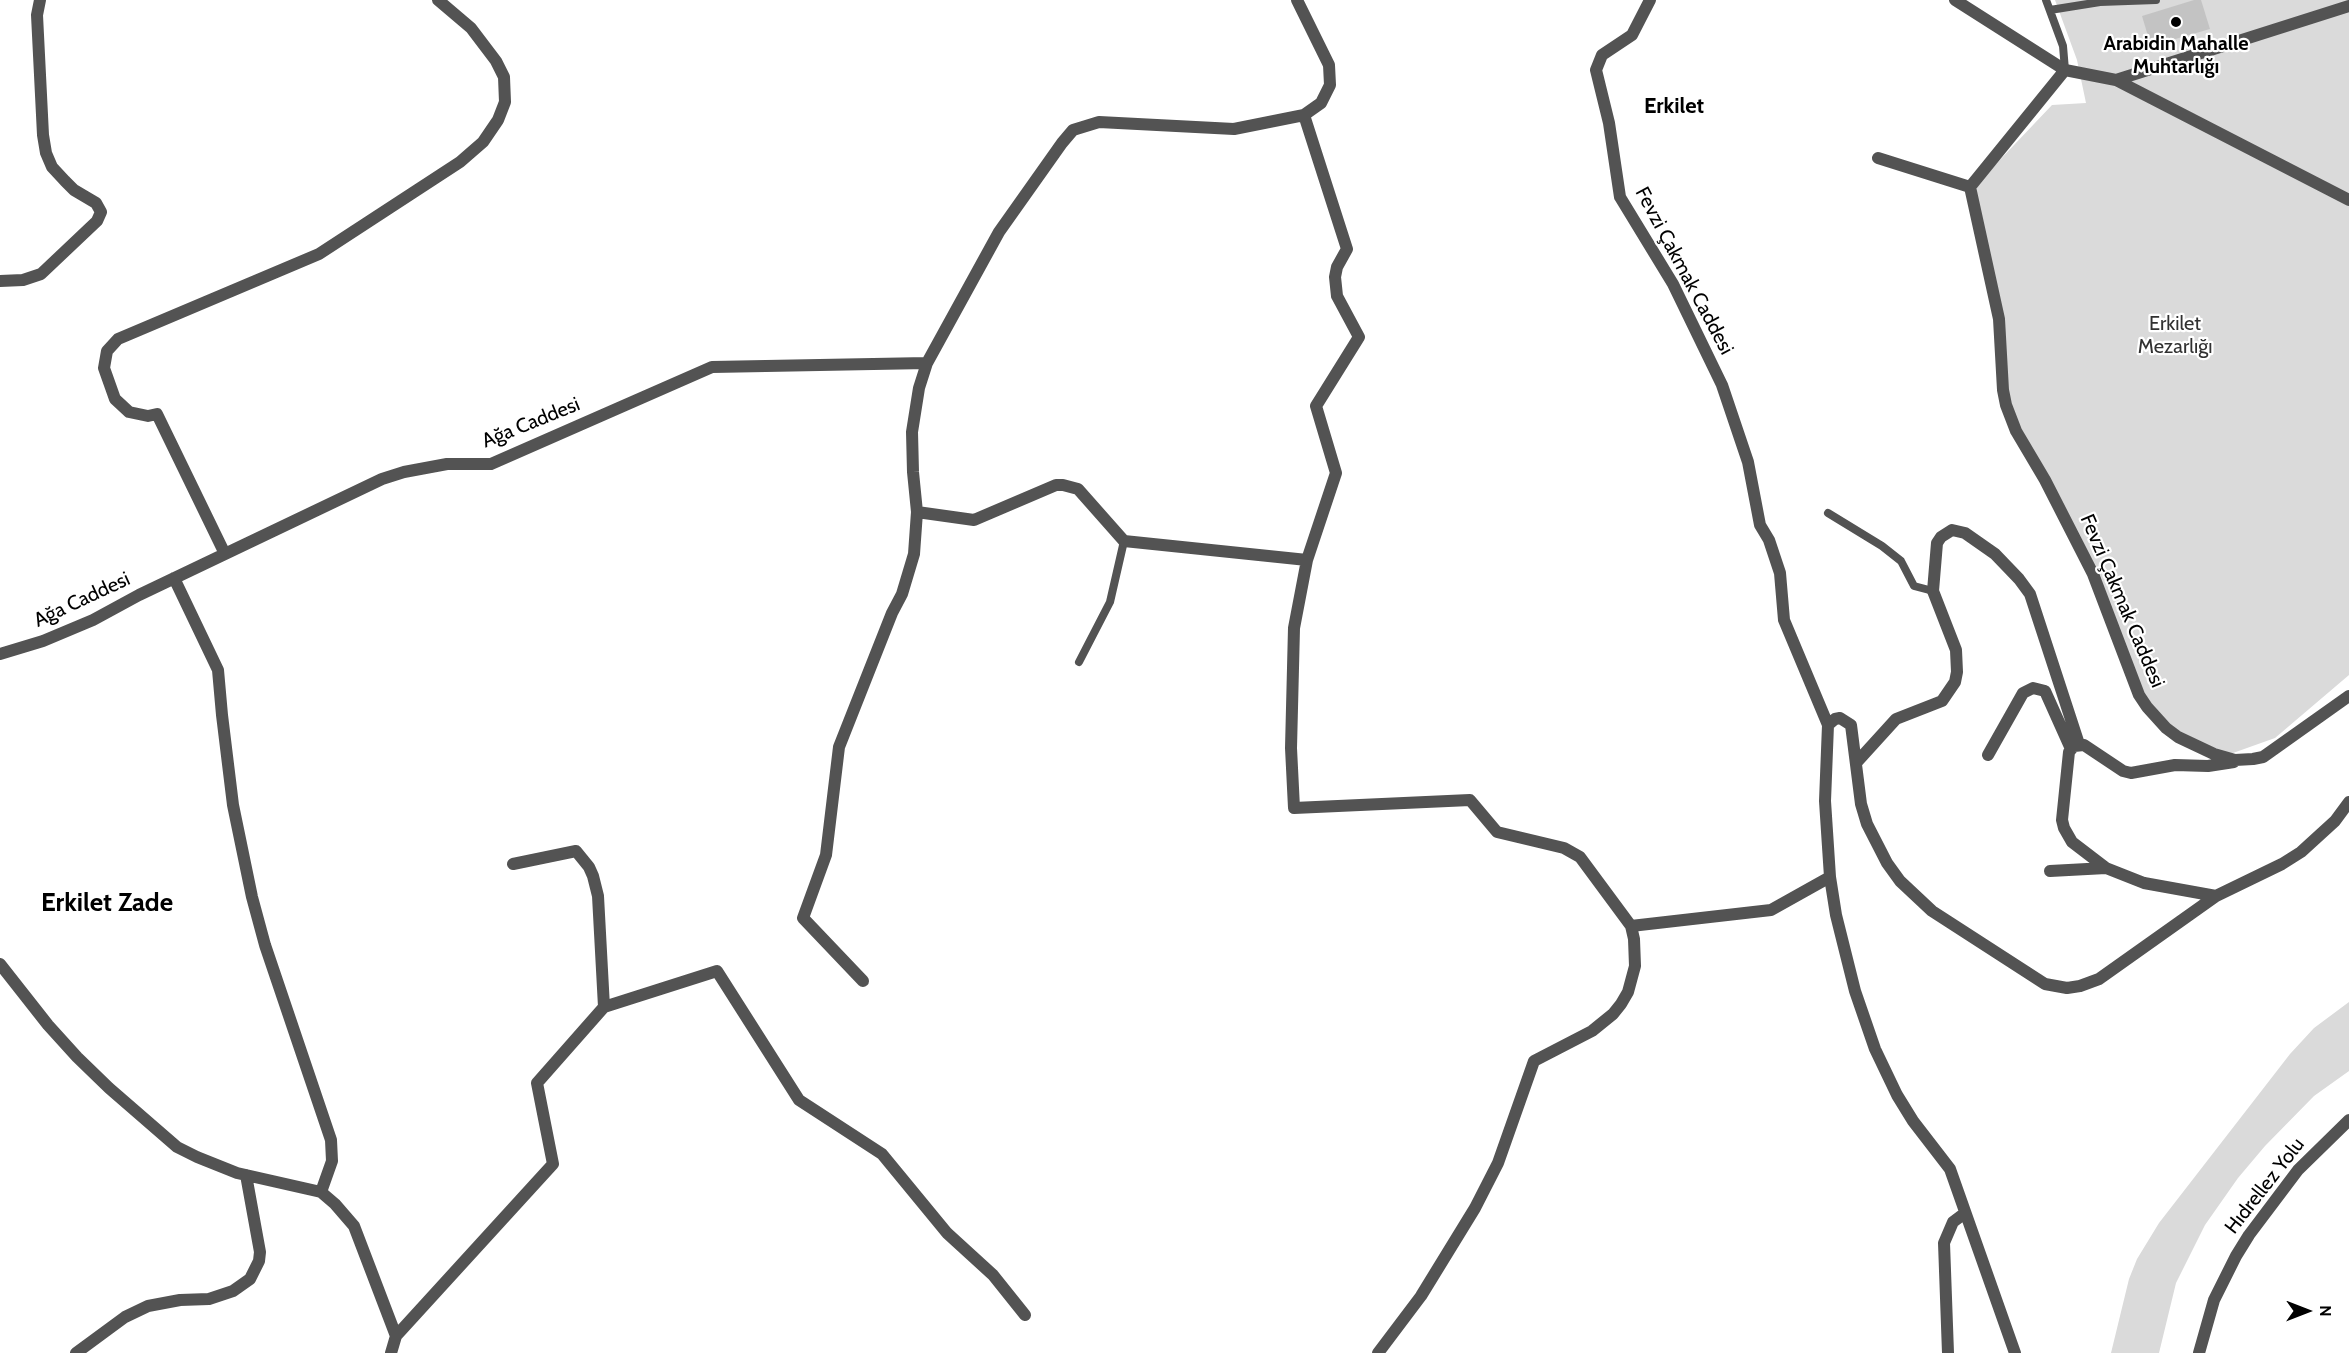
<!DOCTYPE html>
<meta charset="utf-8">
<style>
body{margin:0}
#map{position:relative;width:2349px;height:1353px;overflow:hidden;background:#fff;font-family:Cabin,sans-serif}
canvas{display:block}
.north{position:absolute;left:2277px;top:1281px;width:60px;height:60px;-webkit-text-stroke:4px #fff;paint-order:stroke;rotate:90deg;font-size:16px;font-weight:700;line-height:24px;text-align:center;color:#000}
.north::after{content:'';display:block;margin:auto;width:21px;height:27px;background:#000;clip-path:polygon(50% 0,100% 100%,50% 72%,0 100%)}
</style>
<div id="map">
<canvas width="2349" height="1353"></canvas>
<div class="north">N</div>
</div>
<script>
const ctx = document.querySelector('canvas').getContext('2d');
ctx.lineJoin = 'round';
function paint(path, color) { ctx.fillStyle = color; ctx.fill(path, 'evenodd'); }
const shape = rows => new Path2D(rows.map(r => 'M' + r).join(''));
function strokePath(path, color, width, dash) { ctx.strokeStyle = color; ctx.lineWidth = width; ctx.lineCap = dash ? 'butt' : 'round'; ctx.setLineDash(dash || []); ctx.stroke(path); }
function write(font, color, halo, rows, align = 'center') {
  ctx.font = font + ' Cabin,sans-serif'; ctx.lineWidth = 4.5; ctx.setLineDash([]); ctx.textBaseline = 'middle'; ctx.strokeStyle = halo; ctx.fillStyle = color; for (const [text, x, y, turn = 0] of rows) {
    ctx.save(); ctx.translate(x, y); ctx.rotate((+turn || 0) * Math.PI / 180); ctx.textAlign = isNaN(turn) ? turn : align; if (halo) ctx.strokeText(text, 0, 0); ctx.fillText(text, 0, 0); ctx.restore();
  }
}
paint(shape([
 [2055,0,2349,0,2349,675,2275,738,2219,758,2159,729,2093,578,2015,435,1975,202,1977,184,2052,105,2086,103,2077,60],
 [2349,1002,2349,1071,2314,1096,2265,1146,2238,1178,2205,1225,2176,1283,2159,1353,2111,1353,2129,1279,2137,1259,2159,1223,2290,1054,2314,1028]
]), '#dadada');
paint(shape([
 [2194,0,2201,0,2210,29,2151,46,2142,16]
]), '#c3c3c3');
strokePath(shape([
 [2046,0,2063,46,2065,70],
 [2050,10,2100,2,2156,0],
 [1828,513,1882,546,1901,561,1914,586,1933,591],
 [1079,662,1110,602,1124,541]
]), '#535353', 8);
strokePath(shape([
 [1650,0,1632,35,1602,55,1596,70,1609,123,1620,197,1673,284,1722,385,1748,462,1760,525,1769,540,1780,573,1784,620,1828,725,1825,801,1830,877,1836,915,1855,991,1875,1049,1897,1095,1913,1121,1950,1169,2015,1353],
 [1955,0,2065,70,2116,80,2349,6],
 [2065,70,1970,187,1999,319,2003,390,2006,405,2016,431,2045,480,2093,574,2139,695,2147,707,2166,728,2178,737,2214,754,2235,760,2253,759,2263,757,2349,696],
 [2116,80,2349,200],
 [1304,115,1347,249,1337,267,1335,277,1337,296,1359,337,1316,406,1336,473,1307,560],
 [1878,158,1970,187],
 [0,281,23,280,41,274,97,221,101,212,96,203,74,190,65,181,52,167,46,153,43,135,37,15,40,0],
 [917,512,974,520,1056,485,1063,485,1078,489,1124,541,1307,560,1294,628,1291,748,1294,808,1470,800,1497,832,1564,848,1580,857,1631,926,1771,910,1830,877],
 [225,554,157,414,148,416,129,412,115,399,104,368,107,351,118,339,319,254,460,162,483,142,498,120,505,102,504,77,496,61,471,28,438,0],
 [174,578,218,670,222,715,233,805,252,897,265,945,331,1140,332,1161,321,1192],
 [0,654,43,641,93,620,139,595,382,479,404,472,447,464,491,464,712,367,927,363],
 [1828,725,1835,719,1840,718,1851,725,1861,804,1867,824,1887,863,1900,881,1932,911,2045,984,2067,988,2080,986,2099,979,2216,896],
 [1988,755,2023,693,2033,688,2045,691,2071,749],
 [2234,762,2208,766,2175,765,2131,773,2123,771,2084,745,2074,746,2069,752,2062,820,2064,828,2072,842,2106,868,2144,883,2216,896,2282,864,2301,852,2335,821,2349,802],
 [1856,763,1896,719,1942,701,1955,682,1957,672,1956,650,1933,591,1937,543,1941,537,1952,530,1965,533,1995,554,2019,579,2030,594,2079,744],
 [2050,871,2106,868],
 [0,964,48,1025,77,1057,109,1088,177,1147,197,1157,237,1173,321,1192,335,1204,354,1226,396,1336],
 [863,981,803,918,826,855,839,747,892,613,902,594,914,554,917,512,913,472,912,432,919,388,927,363,999,232,1062,143,1073,130,1099,122,1234,129,1304,115,1321,103,1330,85,1329,65,1297,0],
 [604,1007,717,971,799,1100,882,1154,947,1233,993,1275,1025,1315],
 [76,1353,125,1317,148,1306,180,1300,209,1299,233,1291,250,1279,259,1261,260,1252,246,1175],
 [391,1353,396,1336,553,1164,537,1083,604,1007,598,896,593,876,589,867,576,851,513,864],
 [1378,1353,1421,1296,1475,1208,1498,1163,1534,1061,1592,1031,1613,1014,1621,1004,1628,992,1635,966,1634,939,1631,926],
 [1948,1353,1944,1243,1953,1222,1965,1213]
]), '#535353', 12);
strokePath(shape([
 [2199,1353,2214,1300,2236,1256,2249,1235,2298,1170,2349,1120]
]), '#535353', 12);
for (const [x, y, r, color] of [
 [2176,22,6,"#000"]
]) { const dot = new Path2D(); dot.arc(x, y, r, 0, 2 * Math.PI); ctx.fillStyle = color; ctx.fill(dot); strokePath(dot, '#fff', 2); }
write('bold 20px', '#000', '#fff', [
 ["Arabidin Mahalle",2176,44],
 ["Muhtarlığı",2176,67]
]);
write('20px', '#000', '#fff', [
 ["Fevzi Çakmak Caddesi",1684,271,62],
 ["Ağa Caddesi",531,423,-22],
 ["Ağa Caddesi",82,600,-25],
 ["Fevzi Çakmak Caddesi",2122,601,67],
 ["Hıdrellez Yolu",2265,1186,-52]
]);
write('20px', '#313131', '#fff', [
 ["Erkilet",2175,324],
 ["Mezarlığı",2175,347]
]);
write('bold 22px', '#000', '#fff', [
 ["Erkilet",1674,107]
]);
write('bold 26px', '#000', '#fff', [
 ["Erkilet Zade",107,903]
]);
</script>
